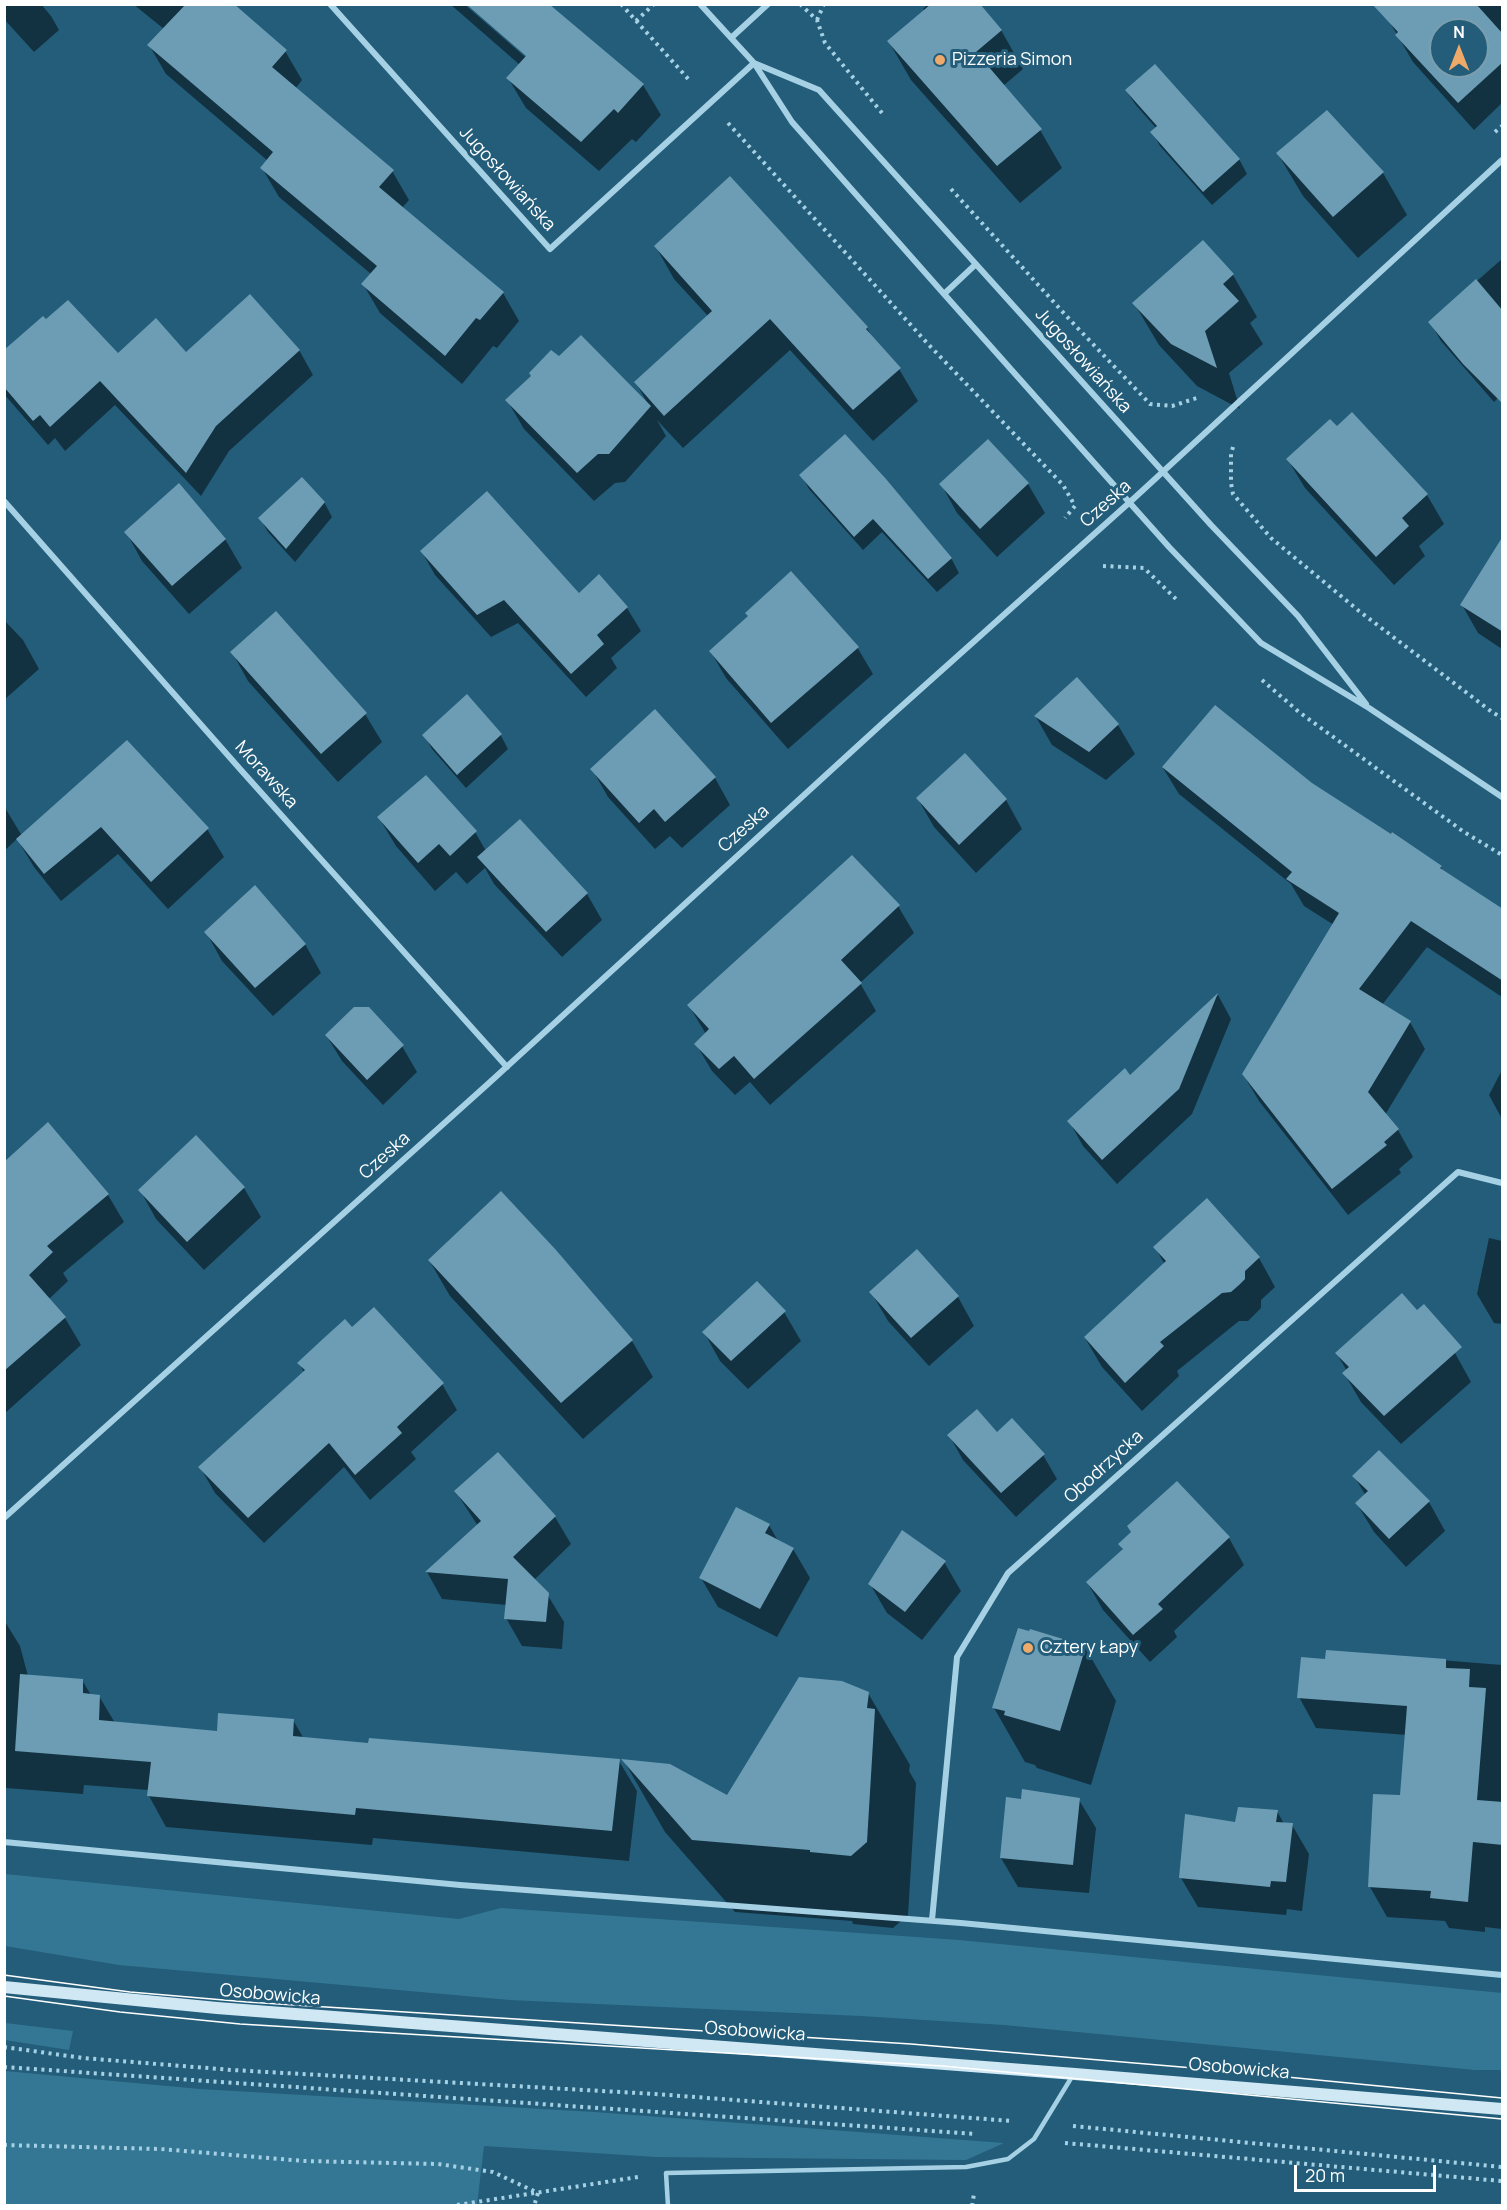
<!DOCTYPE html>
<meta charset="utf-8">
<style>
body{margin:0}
#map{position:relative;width:1507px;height:2210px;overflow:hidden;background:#235d7a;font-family:Manrope,sans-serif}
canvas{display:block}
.frame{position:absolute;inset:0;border:6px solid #fff;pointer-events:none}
.north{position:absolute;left:1429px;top:18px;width:60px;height:60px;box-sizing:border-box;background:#235d7a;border:2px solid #7b9eaf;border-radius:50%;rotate:0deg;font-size:16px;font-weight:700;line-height:24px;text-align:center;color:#fff}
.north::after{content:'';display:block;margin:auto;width:21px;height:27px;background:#efa969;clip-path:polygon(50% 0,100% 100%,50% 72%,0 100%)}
.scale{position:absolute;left:1294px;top:2165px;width:142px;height:27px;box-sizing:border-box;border:3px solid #fff;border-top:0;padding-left:8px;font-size:18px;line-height:21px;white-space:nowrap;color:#fff;-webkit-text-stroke:4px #235d7a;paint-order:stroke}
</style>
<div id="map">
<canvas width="1507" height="2210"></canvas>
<div class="frame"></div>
<div class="north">N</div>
<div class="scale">20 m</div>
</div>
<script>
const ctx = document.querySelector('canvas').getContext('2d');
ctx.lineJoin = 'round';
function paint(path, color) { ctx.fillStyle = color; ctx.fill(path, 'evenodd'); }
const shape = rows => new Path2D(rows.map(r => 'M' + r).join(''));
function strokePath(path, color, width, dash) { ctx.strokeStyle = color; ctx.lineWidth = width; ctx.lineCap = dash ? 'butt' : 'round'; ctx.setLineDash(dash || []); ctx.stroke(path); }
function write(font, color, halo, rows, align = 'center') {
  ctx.font = font + ' Manrope,sans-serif'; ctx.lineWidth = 6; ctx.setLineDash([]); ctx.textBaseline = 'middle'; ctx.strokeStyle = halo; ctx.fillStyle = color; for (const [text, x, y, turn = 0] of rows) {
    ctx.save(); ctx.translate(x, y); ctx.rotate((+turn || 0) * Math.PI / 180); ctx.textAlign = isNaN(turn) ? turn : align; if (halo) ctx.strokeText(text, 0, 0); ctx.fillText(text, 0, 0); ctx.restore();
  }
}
paint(shape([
 [5,1874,459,1919,501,1908,959,1940,1502,1993,1502,2070,1475,2070,1004,2025,861,2016,510,2000,119,1965,5,1946],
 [5,2023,73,2031,69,2050,5,2040],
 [5,2071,200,2089,594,2112,1004,2143,966,2160,656,2157,484,2146,477,2205,5,2205]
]), '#347795');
paint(shape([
 [4,4,41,4,51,16,59,30,34,52,4,19],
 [133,4,230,4,285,51,302,80,295,89,392,171,409,200,402,208,503,293,519,321,497,348,493,346,462,384,380,313,363,284,371,274,279,197,262,168,268,161,166,74,149,45,164,29],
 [450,4,464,4,531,62,643,85,661,115,636,142,632,139,599,171,526,108,508,78,520,65],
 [928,4,978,4,1001,30,1023,69,1003,86,1040,130,1062,168,1020,203,911,80,889,42,925,11,923,9],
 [1407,4,1502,4,1502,103,1474,130,1413,62,1389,21],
 [1441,30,1477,30,1477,66,1441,66],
 [1126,90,1239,159,1247,174,1212,205,1160,146,1152,132,1156,128,1135,104],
 [1327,112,1383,173,1407,215,1358,258,1303,196,1278,154],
 [730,179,867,328,874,340,899,369,918,401,873,441,790,350,683,448,657,420,666,436,625,482,615,483,594,501,524,429,507,400,648,404,636,383,708,316,674,279,656,247],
 [1502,259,1502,394,1494,402,1441,341,1430,322],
 [1233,275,1257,317,1250,323,1263,344,1229,373,1240,409,1197,386,1159,345,1134,303],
 [299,350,313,375,229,451,201,496,115,405,65,451,55,438,48,445,4,394,4,352,118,355],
 [1352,414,1427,495,1444,524,1419,546,1425,556,1394,585,1305,488,1288,460,1337,428],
 [988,441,1028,484,1045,513,997,557,957,513,941,484],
 [801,475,951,558,959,573,937,592,882,532,863,550,809,489],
 [324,502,332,517,295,562,268,532,260,518],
 [126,532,225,539,242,568,189,614,142,561],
 [1502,539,1502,649,1478,633,1462,605],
 [422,552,627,608,641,631,611,658,617,668,586,697,518,623,491,637,435,575],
 [4,620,23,640,39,669,4,700],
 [857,647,873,674,788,749,726,678,711,652],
 [232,652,365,714,382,742,338,782,248,681],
 [1076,679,1118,725,1135,754,1106,780,1052,745,1036,717],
 [500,734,508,749,466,788,432,749,424,735],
 [127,742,207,829,224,857,168,909,118,854,61,901,34,867,17,839,4,851,4,806,22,836],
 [1163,768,1311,784,1441,867,1444,873,1502,910,1502,997,1427,947,1382,1005,1410,1022,1425,1049,1385,1115,1398,1130,1413,1157,1399,1169,1401,1173,1348,1215,1259,1101,1243,1074,1334,925,1304,906,1291,884,1179,794],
 [592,769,715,778,730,805,682,848,670,836,655,849,608,797],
 [918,799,1006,800,1022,829,976,873,934,827],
 [379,818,475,832,486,851,587,894,602,920,562,957,494,884,485,868,467,884,456,872,435,891,396,846],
 [898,906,914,933,860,983,876,1011,770,1105,750,1082,735,1095,712,1071,696,1044,706,1034,689,1006],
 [206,932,305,944,321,973,273,1016,222,961],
 [1218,995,1231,1019,1192,1114,1117,1184,1083,1146,1069,1121,1130,1077],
 [326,1035,402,1046,417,1072,383,1105,342,1061],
 [1502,1070,1502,1119,1489,1095],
 [196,1137,244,1188,261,1217,204,1270,156,1219,140,1190],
 [4,1164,108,1195,124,1222,63,1273,68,1281,49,1299,65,1318,81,1345,4,1414],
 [1489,1238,1502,1241,1502,1324,1494,1323,1477,1294],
 [1155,1247,1259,1258,1275,1287,1261,1300,1261,1308,1248,1321,1239,1321,1177,1371,1179,1376,1142,1411,1102,1367,1085,1338,1165,1265],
 [429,1260,632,1341,653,1377,583,1439,450,1296],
 [871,1292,958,1297,974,1326,929,1366,888,1321],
 [784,1312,801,1341,748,1389,720,1361,704,1332],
 [352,1329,442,1384,457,1410,411,1452,416,1459,370,1500,344,1467,264,1543,215,1493,200,1467,304,1372,299,1363],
 [1455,1353,1471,1382,1401,1444,1361,1402,1344,1373,1347,1371,1337,1354],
 [997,1434,1043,1455,1057,1479,1016,1517,963,1460,949,1435],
 [1354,1476,1429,1502,1445,1531,1406,1567,1374,1532,1357,1504,1366,1496],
 [456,1492,555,1517,571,1544,534,1580,547,1594,564,1622,562,1649,522,1646,506,1618,507,1605,442,1599,427,1572,478,1526],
 [769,1525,778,1541,793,1549,810,1578,777,1637,718,1607,701,1578],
 [1229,1538,1244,1565,1174,1631,1177,1637,1150,1662,1103,1610,1087,1582,1123,1550,1120,1544],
 [944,1562,961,1591,922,1640,887,1613,870,1584],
 [4,1620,20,1646,28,1676,82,1680,91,1695,99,1696,115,1723,219,1733,293,1720,304,1739,619,1761,637,1791,629,1861,373,1838,372,1845,166,1827,149,1796,149,1790,84,1785,83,1794,6,1788,4,1794],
 [1085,1647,1116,1701,1091,1785,1037,1768,1035,1765,1025,1762,994,1708],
 [1328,1651,1502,1665,1502,1929,1485,1927,1485,1932,1449,1928,1445,1921,1387,1917,1370,1887,1402,1797,1407,1735,1316,1728,1299,1697,1327,1661],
 [868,1693,910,1765,909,1771,916,1783,908,1915,893,1928,853,1924,852,1921,735,1912,665,1832,624,1761,727,1797],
 [1079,1800,1096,1828,1089,1893,1018,1887,1001,1858],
 [1277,1811,1284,1824,1292,1825,1309,1854,1302,1911,1287,1909,1286,1915,1198,1907,1181,1878,1236,1823]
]), '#0007');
paint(shape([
 [186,4,234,4,287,50,272,67,394,170,379,187,504,292,480,320,476,318,445,356,361,284,377,266,260,168,273,152,147,45],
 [466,4,549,4,644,84,618,113,614,109,581,142,506,78,526,56],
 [931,4,980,4,1002,30,976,52,1042,129,997,166,887,41],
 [1372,4,1476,4,1503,34,1503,62,1458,103,1395,35,1398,32],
 [1441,30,1477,30,1477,66,1441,66],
 [1155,64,1240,159,1203,192,1150,132,1157,126,1125,90],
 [1327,110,1384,172,1333,217,1276,153],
 [730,176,868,327,866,329,901,368,853,410,770,319,664,416,634,382,712,311,654,246],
 [1203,240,1234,274,1223,284,1239,301,1205,331,1217,368,1171,344,1132,303],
 [1476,279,1503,311,1503,404,1463,364,1428,322],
 [250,294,300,350,216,426,186,473,100,381,50,427,40,415,33,421,4,387,4,350,43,316,46,319,68,300,118,353,156,318,186,352],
 [581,335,651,406,609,454,598,454,577,473,505,400,531,376,529,373,551,350,559,356],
 [1352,412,1428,494,1402,518,1409,526,1376,557,1286,459,1330,419,1337,426],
 [845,434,886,479,952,558,928,579,873,519,854,537,799,475],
 [988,439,1029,483,980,529,939,484],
 [302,477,325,502,286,549,258,518],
 [179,483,226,539,172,586,124,532],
 [487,491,579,593,599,574,628,607,597,635,604,644,571,674,504,600,477,615,420,551],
 [1503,536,1503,632,1460,605],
 [791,571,859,647,771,723,709,651,748,616,745,613],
 [276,611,367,713,321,754,230,652],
 [1077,677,1119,724,1089,752,1034,716],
 [467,694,502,734,457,775,422,735],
 [1215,705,1312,783,1391,834,1392,832,1442,866,1440,868,1503,909,1503,981,1411,921,1359,989,1411,1021,1368,1092,1399,1129,1384,1142,1387,1145,1332,1189,1242,1074,1339,913,1286,879,1292,872,1162,767],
 [655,709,716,777,665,822,654,809,639,823,590,769],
 [127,740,209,828,151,882,101,827,44,874,16,839],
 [965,753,1007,799,959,845,916,798],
 [426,775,477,831,450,856,439,844,418,863,377,817],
 [520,819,588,893,546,932,477,857],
 [852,855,900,905,841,960,862,983,754,1079,734,1056,719,1069,694,1044,709,1029,687,1005],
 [255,885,306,944,255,988,204,932],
 [1218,993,1179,1089,1102,1160,1067,1121,1125,1068,1130,1075],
 [354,1007,369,1007,404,1045,367,1080,325,1035],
 [48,1122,109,1194,47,1246,53,1252,29,1275,66,1317,4,1371,4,1162],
 [196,1135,245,1187,187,1242,138,1190],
 [501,1191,556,1250,633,1340,561,1403,428,1260],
 [1207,1198,1260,1257,1245,1271,1245,1279,1239,1285,1231,1292,1222,1293,1160,1342,1164,1346,1125,1383,1084,1337,1166,1261,1153,1247],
 [917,1249,959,1296,911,1338,869,1292],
 [757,1281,786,1311,731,1361,702,1332],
 [1402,1293,1417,1310,1424,1304,1462,1347,1384,1416,1342,1373,1349,1367,1335,1353],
 [374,1307,444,1383,397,1427,402,1433,355,1475,329,1443,248,1518,198,1467,305,1370,297,1363,325,1337,345,1319,352,1327],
 [977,1409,997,1432,1012,1418,1045,1454,1001,1493,947,1435],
 [1379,1450,1430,1501,1389,1539,1355,1503,1368,1491,1352,1476],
 [498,1452,556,1516,513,1557,549,1593,546,1622,504,1619,508,1579,425,1572,481,1521,454,1491],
 [1177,1481,1230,1537,1158,1604,1163,1609,1133,1635,1086,1582,1123,1549,1118,1544,1131,1532,1127,1526],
 [736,1507,770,1524,765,1533,794,1548,760,1609,699,1578],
 [902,1530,946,1561,905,1612,868,1584],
 [1018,1628,1029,1631,1030,1629,1086,1646,1060,1731,1004,1715,1005,1711,992,1708],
 [1326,1650,1446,1659,1446,1668,1470,1669,1469,1687,1486,1688,1477,1800,1503,1802,1503,1845,1473,1842,1468,1902,1430,1898,1431,1891,1368,1887,1373,1794,1400,1795,1407,1706,1297,1698,1301,1657,1325,1659],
 [20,1674,83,1679,83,1693,100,1695,99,1720,217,1731,218,1713,294,1719,293,1736,368,1743,369,1738,620,1759,612,1831,356,1808,355,1815,147,1796,151,1762,15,1751],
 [799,1677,842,1681,869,1692,867,1708,875,1709,867,1842,851,1856,810,1852,810,1850,692,1840,621,1759,670,1764,727,1795],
 [1022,1789,1080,1798,1073,1865,1000,1858,1006,1797,1021,1799],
 [1238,1807,1278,1810,1276,1822,1293,1823,1286,1882,1271,1881,1270,1887,1179,1878,1185,1814,1235,1822]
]), '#6c9db4');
strokePath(shape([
 [621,4,691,82],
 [800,4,817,20,825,43,882,113],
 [817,20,824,4],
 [636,21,654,4],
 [728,123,928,344,1063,485,1075,506,1065,518],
 [1495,132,1502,126],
 [951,189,1071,321,1150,404,1172,406,1200,397],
 [1233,447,1231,454,1231,483,1233,494,1271,538,1359,611,1492,712,1502,718],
 [1103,566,1144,568,1176,599],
 [1262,680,1299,712,1464,832,1502,855],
 [4,2047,83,2058,232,2070,655,2094,1012,2121],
 [4,2067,976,2134],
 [1073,2126,1502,2167],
 [1065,2143,1502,2181],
 [4,2145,160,2149,305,2161,438,2164,493,2172,538,2193,534,2206],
 [457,2205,638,2177],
 [972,2206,974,2194]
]), '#a6d1e4', 4, [3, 4.5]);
strokePath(shape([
 [668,2206,666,2173,966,2167,1008,2159,1034,2139,1073,2075]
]), '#a6d1e4', 4.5);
strokePath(shape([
 [330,4,550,249,754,63],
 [700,4,754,63,792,122,944,294,1169,547,1261,643,1369,708,1502,797],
 [731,38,768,4],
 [754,63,819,90,1211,525,1298,616,1366,704],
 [944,294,976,264],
 [4,501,240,769,507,1067],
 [4,1518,489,1083,885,721,1130,502,1502,160],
 [4,1842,460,1885,961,1923,1502,1975],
 [932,1920,957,1657,1008,1573,1458,1172,1502,1183]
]), '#a6d1e4', 6);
strokePath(shape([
 [4,1987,217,2008,1075,2074,1502,2109]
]), '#cfe8f4', 12);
strokePath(shape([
 [4,1975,130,1992,247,2002,911,2044,1205,2069,1502,2098],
 [4,1996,120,2012,240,2024,943,2066,1502,2119]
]), '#fff', 1.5);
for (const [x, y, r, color] of [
 [940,60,6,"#efa969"],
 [1028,1648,6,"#efa969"]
]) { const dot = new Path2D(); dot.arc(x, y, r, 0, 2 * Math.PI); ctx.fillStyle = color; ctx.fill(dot); strokePath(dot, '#235d7a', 2); }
write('18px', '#fff', '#235d7a', [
 ["Pizzeria Simon",952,60],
 ["Cztery Łapy",1040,1648]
], 'left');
write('18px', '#fff', '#235d7a', [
 ["Jugosłowiańska",507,179,48],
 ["Jugosłowiańska",1083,361,48],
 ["Czeska",1106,504,-42],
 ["Morawska",266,775,48],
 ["Czeska",744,829,-42],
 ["Czeska",385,1156,-42],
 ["Obodrzycka",1104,1467,-42],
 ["Osobowicka",270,1995,5],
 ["Osobowicka",755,2032,4],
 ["Osobowicka",1239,2069,5]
]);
</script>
